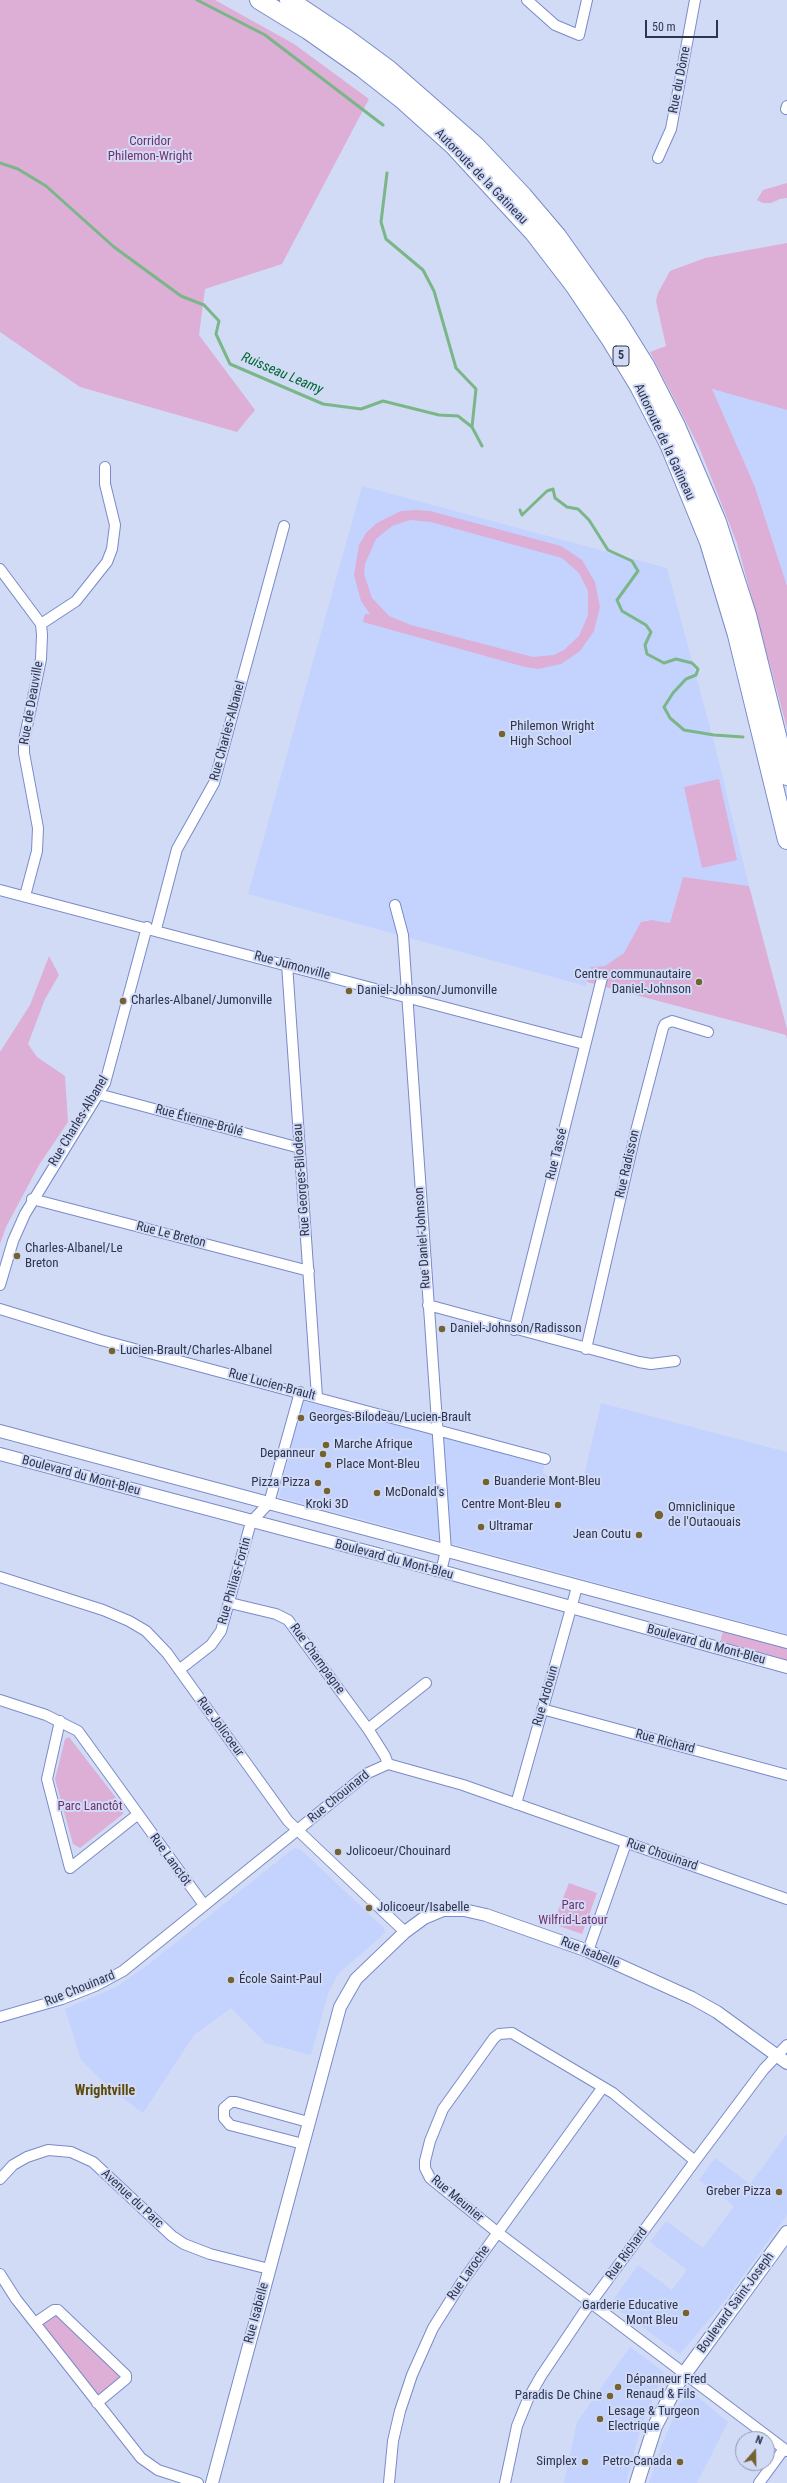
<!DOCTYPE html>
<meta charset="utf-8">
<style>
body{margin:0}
#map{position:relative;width:787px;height:2483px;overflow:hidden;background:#d2dbf6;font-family:"Roboto Condensed",sans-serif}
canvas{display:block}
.north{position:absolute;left:735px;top:2431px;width:40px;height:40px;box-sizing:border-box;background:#d2dbf6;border:1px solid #9099b3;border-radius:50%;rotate:20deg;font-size:11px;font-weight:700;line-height:16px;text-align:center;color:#2d354f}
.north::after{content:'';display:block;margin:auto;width:14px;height:18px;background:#746331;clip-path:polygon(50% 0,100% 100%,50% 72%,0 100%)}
.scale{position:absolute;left:645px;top:20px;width:73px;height:18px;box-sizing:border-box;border:2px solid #2d354f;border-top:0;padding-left:5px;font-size:12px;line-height:14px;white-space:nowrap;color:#2d354f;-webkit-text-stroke:3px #d2dbf6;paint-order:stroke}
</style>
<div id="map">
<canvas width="787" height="2483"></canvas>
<div class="north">N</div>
<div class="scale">50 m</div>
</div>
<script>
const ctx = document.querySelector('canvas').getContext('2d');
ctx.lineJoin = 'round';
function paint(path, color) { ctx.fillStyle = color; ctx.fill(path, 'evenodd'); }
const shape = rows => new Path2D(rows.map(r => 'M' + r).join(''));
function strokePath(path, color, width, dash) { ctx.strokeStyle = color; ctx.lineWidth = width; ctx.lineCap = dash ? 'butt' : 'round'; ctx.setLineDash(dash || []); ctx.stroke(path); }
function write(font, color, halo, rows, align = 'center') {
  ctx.font = font + ' "Roboto Condensed",sans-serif'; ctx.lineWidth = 4; ctx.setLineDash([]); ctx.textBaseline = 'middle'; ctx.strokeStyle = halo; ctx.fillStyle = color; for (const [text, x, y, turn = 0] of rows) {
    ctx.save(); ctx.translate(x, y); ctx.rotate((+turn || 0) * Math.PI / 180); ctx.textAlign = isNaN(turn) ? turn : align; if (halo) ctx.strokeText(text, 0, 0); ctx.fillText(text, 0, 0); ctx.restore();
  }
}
paint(shape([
 [711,389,787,410,787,586,755,487],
 [362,486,667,568,716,750,749,886,683,877,670,923,646,920,629,947,617,960,605,966,591,967,586,986,248,894],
 [302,1401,450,1439,544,1465,543,1474,582,1484,601,1403,787,1452,787,1634,279,1497],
 [294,1848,300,1849,384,1928,385,1933,338,1974,328,1994,311,2055,265,2043,231,2008,194,2035,143,2113,109,2088,81,2060,65,2009,118,1986,149,1964],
 [787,2134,787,2215,727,2298,680,2354,610,2304,638,2265,672,2290,687,2270,650,2242,666,2221,703,2248,734,2206,699,2180,715,2158,750,2184],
 [630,2347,664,2372,641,2427,626,2483,564,2483,577,2422],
 [693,2393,728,2422,697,2483,649,2483,660,2449,680,2403,686,2394]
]), '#c4d2fe');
paint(shape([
 [0,0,215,0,294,44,369,99,282,264,205,289,199,335,255,410,237,432,80,387,0,332],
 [787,183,787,198,780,199,771,203,763,203,757,200,763,190],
 [787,243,787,410,712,389,755,487,787,586,787,728,737,543,699,447,650,352,666,346,656,301,658,293,670,271,705,258],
 [416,510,430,511,561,546,582,560,595,582,600,607,594,631,580,651,561,664,538,669,525,667,363,622,365,614,370,614,361,601,354,575,359,545,366,533,377,523,401,511],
 [410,520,431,522,562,558,579,573,588,591,588,615,579,636,564,650,554,655,533,657,411,625,389,616,372,598,364,574,365,564,376,539,392,526],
 [719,779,737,860,702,868,684,787],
 [683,877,749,886,787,1029,787,1039,786,1035,587,982,591,967,605,966,624,953,641,922,651,920,670,923],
 [49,956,59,975,45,999,28,1044,37,1057,65,1076,68,1122,39,1165,6,1227,0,1244,0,1052,30,1005],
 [723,1631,787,1648,787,1661,720,1643],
 [69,1737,123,1807,123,1814,80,1848,73,1844,55,1779,65,1739],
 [569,1883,597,1893,582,1934,553,1924],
 [54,2310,126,2375,97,2403,35,2323]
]), '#ddaed6');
strokePath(shape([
 [197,0,265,35,383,125],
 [0,163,18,169,46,186,114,247,181,296,204,305,219,321,216,334,230,364,323,404,361,409,383,401,439,415,458,416,472,427,482,446],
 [387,173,381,222,386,239,423,270,434,291,456,368,476,389,472,427],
 [520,510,522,515,547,491,553,489,555,498,567,507,578,509,589,520,608,550,632,561,638,571,617,600,622,611,646,625,651,632,645,645,647,654,664,663,676,659,692,663,698,669,696,675,686,679,673,693,664,707,670,718,684,730,714,735,743,737]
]), '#7ab688', 3);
const minor = shape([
 [527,0,555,25,579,35,587,0],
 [786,109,787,106],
 [658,158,671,129,695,0],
 [0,569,41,624,42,635,41,659,24,741,24,753,38,828,37,851,25,896],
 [41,624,76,601,107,562,112,549,115,525,105,484,105,467],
 [0,890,584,1044],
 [395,905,403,935,446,1551,441,1571],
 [156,929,177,849,214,783,284,526],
 [287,964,317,1397],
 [98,1094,300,1148],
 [32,1199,309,1271],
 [0,1285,13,1241,25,1214,105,1083,147,927],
 [428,1305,639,1362,651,1364,675,1361],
 [0,1309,101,1340,545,1459],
 [514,1330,602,978],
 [586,1349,635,1135,663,1028,665,1024,672,1021,708,1032],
 [0,1577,103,1610,129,1621,146,1631,167,1653,288,1821,405,1932],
 [230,1603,276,1614,288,1620,368,1729,385,1756,388,1764],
 [179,1670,211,1645,221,1631,251,1522,269,1503,300,1392],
 [0,1700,46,1715,78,1731,204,1905],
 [542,1709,787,1775],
 [60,1721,47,1779,70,1868,137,1815],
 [368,1729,426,1683],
 [516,1804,577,1587],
 [588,1951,626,1843],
 [0,2017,62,1999,95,1986,123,1971,368,1773,388,1764,463,1785,787,1899],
 [303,2144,230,2125,224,2118,224,2108,231,2102,236,2102,308,2122],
 [695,2161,613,2093,512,2033,499,2034,494,2038,443,2109,430,2141,425,2161,425,2168,430,2178,497,2232,787,2451],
 [0,2179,13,2165,27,2157,48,2150,71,2152,93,2162,172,2236,184,2244,210,2254,269,2269],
 [0,2274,16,2299,141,2458,158,2470,198,2483],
 [35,2323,54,2310,58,2310,126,2375,126,2379,97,2403],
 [389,2483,393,2441,400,2411,412,2375,433,2328,462,2282,603,2087],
 [505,2483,517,2426,528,2399,541,2376,584,2312,695,2161,764,2069,787,2045],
 [759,2483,784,2449]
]);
const tertiary = shape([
 [0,1431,787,1642],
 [0,1454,441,1571,787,1667],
 [212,2483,340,2007,356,1979,405,1932,424,1918,443,1910,464,1910,486,1915,588,1951,692,1998,717,2012,787,2063]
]);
const secondary = shape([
 [637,2483,655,2426,677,2384,787,2233]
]);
const motorway = shape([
 [259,0,308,30,362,68,404,101,453,145,534,233,574,285,611,340,639,386,669,444,709,542,737,635,787,840],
 [289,0,346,38,388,69,476,146,523,196,557,236,618,322,646,367,676,426,717,522,747,615,787,776]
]);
strokePath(minor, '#798bc8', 12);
strokePath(tertiary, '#798bc8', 14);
strokePath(secondary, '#798bc8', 16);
strokePath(motorway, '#798bc8', 20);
strokePath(minor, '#fff', 10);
strokePath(tertiary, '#fff', 12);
strokePath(secondary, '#fff', 14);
strokePath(motorway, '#fff', 18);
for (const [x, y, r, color] of [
 [502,734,4,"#746331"],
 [699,982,4,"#746331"],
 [349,991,4,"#746331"],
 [123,1001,4,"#746331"],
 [17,1256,4,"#746331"],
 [442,1329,4,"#746331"],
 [112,1351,4,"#746331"],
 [301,1418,4,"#746331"],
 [326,1445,4,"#746331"],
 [323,1454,4,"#746331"],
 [328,1465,4,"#746331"],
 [486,1482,4,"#746331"],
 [318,1483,4,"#746331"],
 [327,1491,4,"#746331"],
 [377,1493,4,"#746331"],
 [558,1505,4,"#746331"],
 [659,1515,5,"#746331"],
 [481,1527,4,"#746331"],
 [639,1535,4,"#746331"],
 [338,1852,4,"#746331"],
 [369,1908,4,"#746331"],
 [231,1980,4,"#746331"],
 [779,2192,4,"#746331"],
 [686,2313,4,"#746331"],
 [618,2387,4,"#746331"],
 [610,2396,4,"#746331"],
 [600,2419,4,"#746331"],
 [585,2462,4,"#746331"],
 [680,2462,4,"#746331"]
]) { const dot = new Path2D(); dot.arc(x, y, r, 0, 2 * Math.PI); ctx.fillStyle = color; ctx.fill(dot); strokePath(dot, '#d2dbf6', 1.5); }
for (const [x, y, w] of [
 [621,356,16]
]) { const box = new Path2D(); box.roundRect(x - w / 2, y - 10, w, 20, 3); ctx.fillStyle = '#d2dbf6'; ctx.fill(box); strokePath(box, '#2d354f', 1); }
write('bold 12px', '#2d354f', null, [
 ["5",621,356]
]);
write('13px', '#2d354f', '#d2dbf6', [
 ["Rue du Dôme",680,80,-79],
 ["Autoroute de la Gatineau",481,177,46],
 ["Autoroute de la Gatineau",664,442,65],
 ["Rue de Deauville",32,703,-80],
 ["Rue Charles-Albanel",228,731,-75],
 ["Rue Jumonville",292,966,15],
 ["Rue Charles-Albanel",79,1121,-59],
 ["Rue Étienne-Brûlé",199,1121,15],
 ["Rue Tassé",557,1154,-76],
 ["Rue Radisson",628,1164,-77],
 ["Rue Georges-Bilodeau",302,1180,-94],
 ["Rue Le Breton",171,1235,14],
 ["Rue Daniel-Johnson",423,1238,-94],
 ["Rue Lucien-Brault",272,1385,15],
 ["Boulevard du Mont-Bleu",81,1476,15],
 ["Boulevard du Mont-Bleu",394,1560,15],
 ["Rue Philias-Fortin",235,1581,-74],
 ["Boulevard du Mont-Bleu",706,1645,15],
 ["Rue Champagne",317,1659,54],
 ["Rue Ardouin",546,1696,-74],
 ["Rue Jolicoeur",220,1727,54],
 ["Rue Richard",665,1742,15],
 ["Rue Chouinard",339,1797,-39],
 ["Rue Chouinard",662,1855,19],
 ["Rue Lanctôt",170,1860,54],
 ["Rue Isabelle",590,1953,22],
 ["Rue Chouinard",80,1989,-22],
 ["Avenue du Parc",132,2199,43],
 ["Rue Meunier",457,2199,40],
 ["Rue Richard",627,2254,-54],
 ["Rue Laroche",469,2273,-55],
 ["Boulevard Saint-Joseph",736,2303,-54],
 ["Rue Isabelle",257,2313,-75]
]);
write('13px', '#73316d', '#d2dbf6', [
 ["Corridor",150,142],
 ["Philemon-Wright",150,157],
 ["Parc Lanctôt",90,1807],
 ["Parc",573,1906],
 ["Wilfrid-Latour",573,1921]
]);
write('13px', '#2d354f', '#d2dbf6', [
 ["Philemon Wright",510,727],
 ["High School",510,742],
 ["Centre communautaire",691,975,"right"],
 ["Daniel-Johnson",691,990,"right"],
 ["Daniel-Johnson/Jumonville",357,991],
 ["Charles-Albanel/Jumonville",131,1001],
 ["Charles-Albanel/Le",25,1249],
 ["Breton",25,1264],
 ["Daniel-Johnson/Radisson",450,1329],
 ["Lucien-Brault/Charles-Albanel",120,1351],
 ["Georges-Bilodeau/Lucien-Brault",309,1418],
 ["Marche Afrique",334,1445],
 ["Depanneur",315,1454,"right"],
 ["Place Mont-Bleu",336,1465],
 ["Buanderie Mont-Bleu",494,1482],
 ["Pizza Pizza",310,1483,"right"],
 ["McDonald's",385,1493],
 ["Kroki 3D",327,1505,"center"],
 ["Centre Mont-Bleu",550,1505,"right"],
 ["Omniclinique",668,1508],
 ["de l'Outaouais",668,1523],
 ["Ultramar",489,1527],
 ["Jean Coutu",631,1535,"right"],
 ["Jolicoeur/Chouinard",346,1852],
 ["Jolicoeur/Isabelle",377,1908],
 ["École Saint-Paul",239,1980],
 ["Greber Pizza",771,2192,"right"],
 ["Garderie Educative",678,2306,"right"],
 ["Mont Bleu",678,2321,"right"],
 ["Dépanneur Fred",626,2380],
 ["Renaud & Fils",626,2395],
 ["Paradis De Chine",602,2396,"right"],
 ["Lesage & Turgeon",608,2412],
 ["Electrique",608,2427],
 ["Simplex",577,2462,"right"],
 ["Petro-Canada",672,2462,"right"]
], 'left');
write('italic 14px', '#006830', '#d2dbf6', [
 ["Ruisseau Leamy",282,374,23]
]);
write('bold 14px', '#5d4a0b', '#d2dbf6', [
 ["Wrightville",105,2091]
]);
</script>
